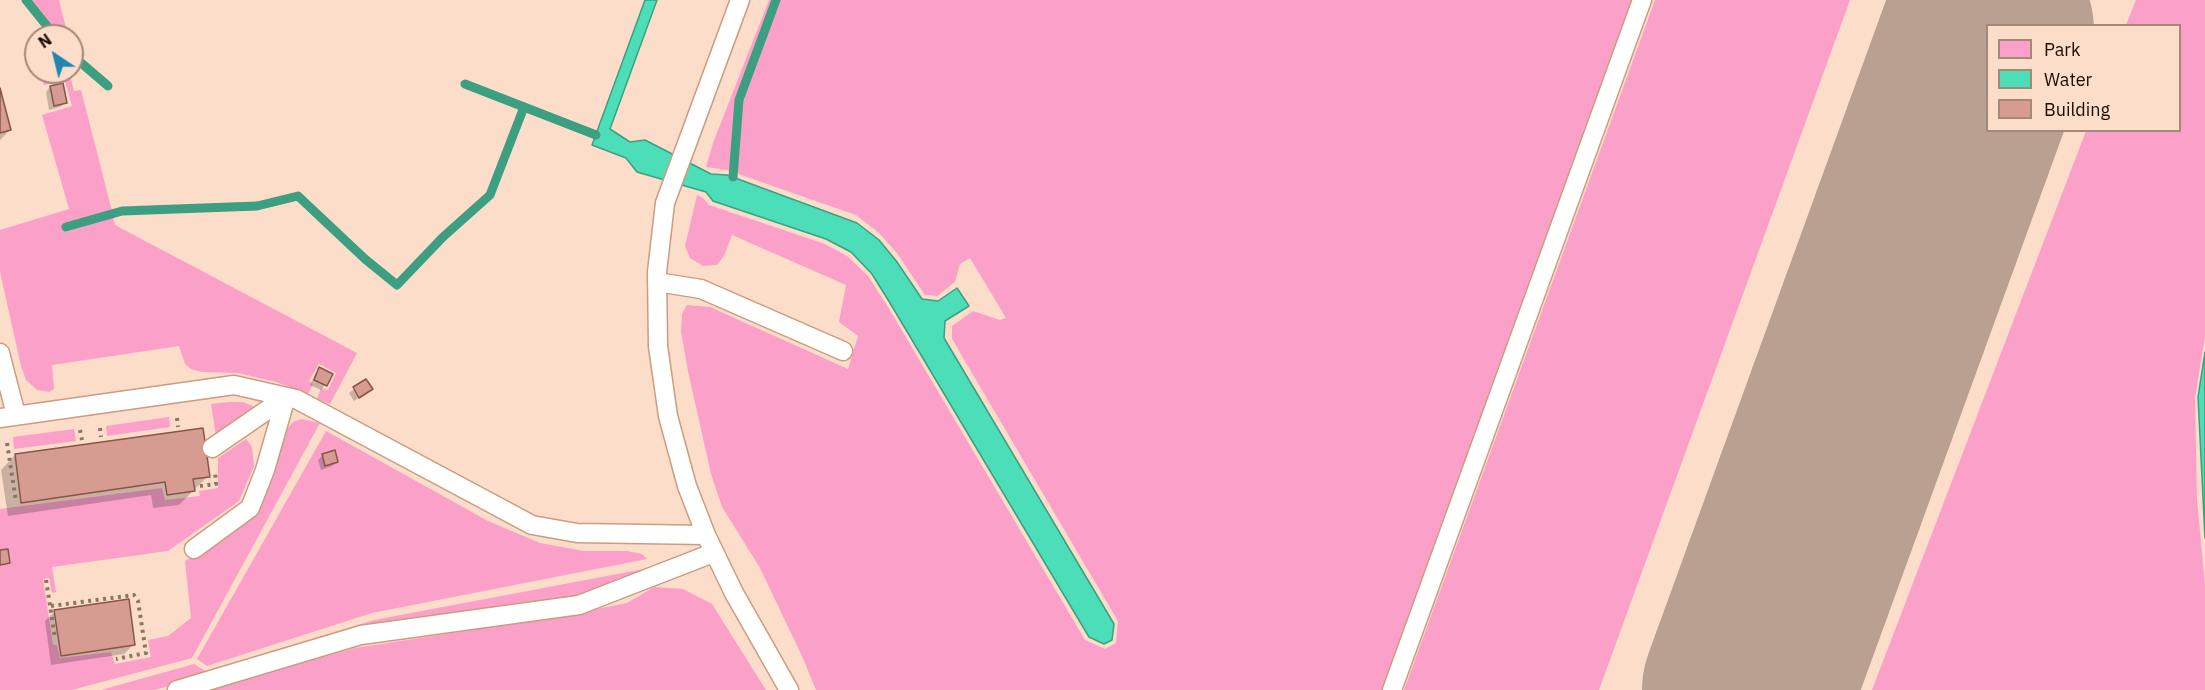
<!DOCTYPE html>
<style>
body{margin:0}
#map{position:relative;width:2205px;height:690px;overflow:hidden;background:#fcddca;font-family:"IBM Plex Sans",sans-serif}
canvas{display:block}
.legend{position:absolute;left:1986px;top:24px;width:195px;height:108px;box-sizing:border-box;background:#fcddca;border:2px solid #a2897a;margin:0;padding:8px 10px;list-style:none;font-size:18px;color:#1b0b02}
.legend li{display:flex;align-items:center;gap:12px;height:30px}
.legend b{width:30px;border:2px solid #a2897a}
.north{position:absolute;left:24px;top:24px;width:60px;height:60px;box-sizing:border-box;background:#fcddca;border:2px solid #a2897a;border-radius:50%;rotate:325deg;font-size:16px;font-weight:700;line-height:24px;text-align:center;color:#1b0b02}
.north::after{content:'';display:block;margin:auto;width:21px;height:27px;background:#2185af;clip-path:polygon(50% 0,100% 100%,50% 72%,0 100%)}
</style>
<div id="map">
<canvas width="2205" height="690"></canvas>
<ul class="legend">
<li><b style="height:16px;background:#fba1c9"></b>Park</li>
<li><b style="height:16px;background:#4cdeb8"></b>Water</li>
<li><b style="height:16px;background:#d69c91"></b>Building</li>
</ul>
<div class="north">N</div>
</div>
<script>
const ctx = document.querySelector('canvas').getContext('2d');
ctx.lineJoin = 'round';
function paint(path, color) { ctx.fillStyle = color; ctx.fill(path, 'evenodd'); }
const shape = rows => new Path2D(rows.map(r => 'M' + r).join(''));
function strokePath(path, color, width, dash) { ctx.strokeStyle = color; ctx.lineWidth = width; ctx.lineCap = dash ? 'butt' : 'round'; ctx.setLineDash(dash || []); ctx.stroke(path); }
paint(shape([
 [29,0,59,0,68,36,58,36],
 [769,0,1634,0,1383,690,816,690,802,656,760,568,722,507,711,474,688,371,681,332,682,314,687,305,710,307,848,369,858,336,839,322,846,285,732,235,724,256,717,265,703,266,690,258,685,246,697,195,703,198,709,205,825,244,847,256,868,276,888,307,1085,640,1105,649,1116,643,1118,621,952,339,952,326,973,311,1000,320,1006,318,970,258,960,264,955,282,937,296,925,295,897,253,879,233,856,215,727,170,706,167,713,143],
 [1655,0,1850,0,1599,690,1404,690],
 [2136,0,2205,0,2205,337,2195,398,2197,500,2205,584,2205,690,1872,690,2086,131,2180,130,2180,26,2126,25],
 [54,72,69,72,74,91,81,90,112,211,64,224,63,229,66,232,113,217,115,225,357,353,330,404,317,399,321,388,328,390,336,373,319,364,309,381,313,384,308,394,276,382,238,373,201,372,191,369,185,364,179,346,52,365,54,389,49,392,37,390,26,380,21,366,0,272,0,230,69,209,42,115,72,106,65,81,44,85,41,75],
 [229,402,243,402,255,407,216,436,211,404],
 [169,417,170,427,107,436,106,426],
 [302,419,320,423,192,658,72,690,0,690,0,509,162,488,165,500,200,496,199,491,218,488,218,458,246,439,252,447,254,466,239,501,168,551,52,567,56,592,52,593,49,578,43,579,53,645,57,645,60,658,111,652,115,664,151,657,148,640,168,636,191,618,185,561,241,526,256,513,279,457,287,429,293,422],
 [74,429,76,441,14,449,13,437],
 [326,431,488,521,540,543,584,551,627,551,642,554,647,559,372,613,207,666,197,659],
 [644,569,631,578,600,593,243,666,154,690,101,690,194,664,207,672,374,620],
 [654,587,683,589,712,604,766,690,207,690,355,648,550,618,627,603]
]), '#fba1c9');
const water = shape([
 [645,0,657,0,610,129,630,142,645,140,711,174,727,175,857,223,879,240,897,262,922,299,938,301,957,288,969,306,945,321,944,338,1114,624,1112,640,1104,644,1089,637,890,303,872,274,851,252,826,239,713,201,706,192,637,172,626,158,592,145,645,0],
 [2205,352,2205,538,2198,397,2205,352]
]);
paint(water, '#4cdeb8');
strokePath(water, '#3d9f81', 1.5);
paint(shape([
 [36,56,36,70,32,60],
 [50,87,65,103,60,107,49,110,46,92],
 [0,94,10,130,0,140],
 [319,369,325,385,321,390,310,385,315,374],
 [366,381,366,393,354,401,349,393],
 [15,455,208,476,179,505,153,508,151,495,8,516,1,470],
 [323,455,337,462,332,466,321,470,318,460],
 [55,611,134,644,124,654,51,665,45,621]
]), '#0003');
strokePath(shape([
 [26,0,55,36],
 [72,55,108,86],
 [465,84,596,135],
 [733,177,739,100,776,0],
 [66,227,122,211,257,206,298,196,365,259,397,285,443,237,490,195,524,107]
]), '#3d9f81', 9);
strokePath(shape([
 [1748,690,1988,30]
]), '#baa090', 212);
const building = shape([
 [63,83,67,103,54,106,50,86,63,83],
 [0,88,11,130,0,133,0,88],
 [319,367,333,374,327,386,314,380,319,367],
 [366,379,373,389,359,398,353,387,366,379],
 [203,428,210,477,193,479,195,491,167,495,165,482,21,503,15,454,203,428],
 [335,450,338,462,325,466,322,454,335,450],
 [8,549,10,563,0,565,0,550,8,549],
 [129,599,135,645,61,656,54,610,129,599]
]);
paint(building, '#d69c91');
strokePath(building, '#88544a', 1.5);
const service = shape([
 [740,0,665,203,657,272,658,346,668,416,687,486,706,535,734,593,789,690],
 [657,282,701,289,843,351],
 [0,353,16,415],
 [0,418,234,385,296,399,532,525,577,533,706,535],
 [212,448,286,397],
 [194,549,250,508,265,470,286,397],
 [177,690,361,635,579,605,713,553],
 [1392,690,1642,0]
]);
strokePath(service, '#cc9c7f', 21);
strokePath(shape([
 [177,418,178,427],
 [100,428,101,437],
 [80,430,82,440],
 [7,443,16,501],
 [200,486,216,484,215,471],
 [46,580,55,638],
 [51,606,134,595,138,601,146,653,116,659]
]), '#8c7466', 4, [3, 4.5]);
strokePath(service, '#fff', 18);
</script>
